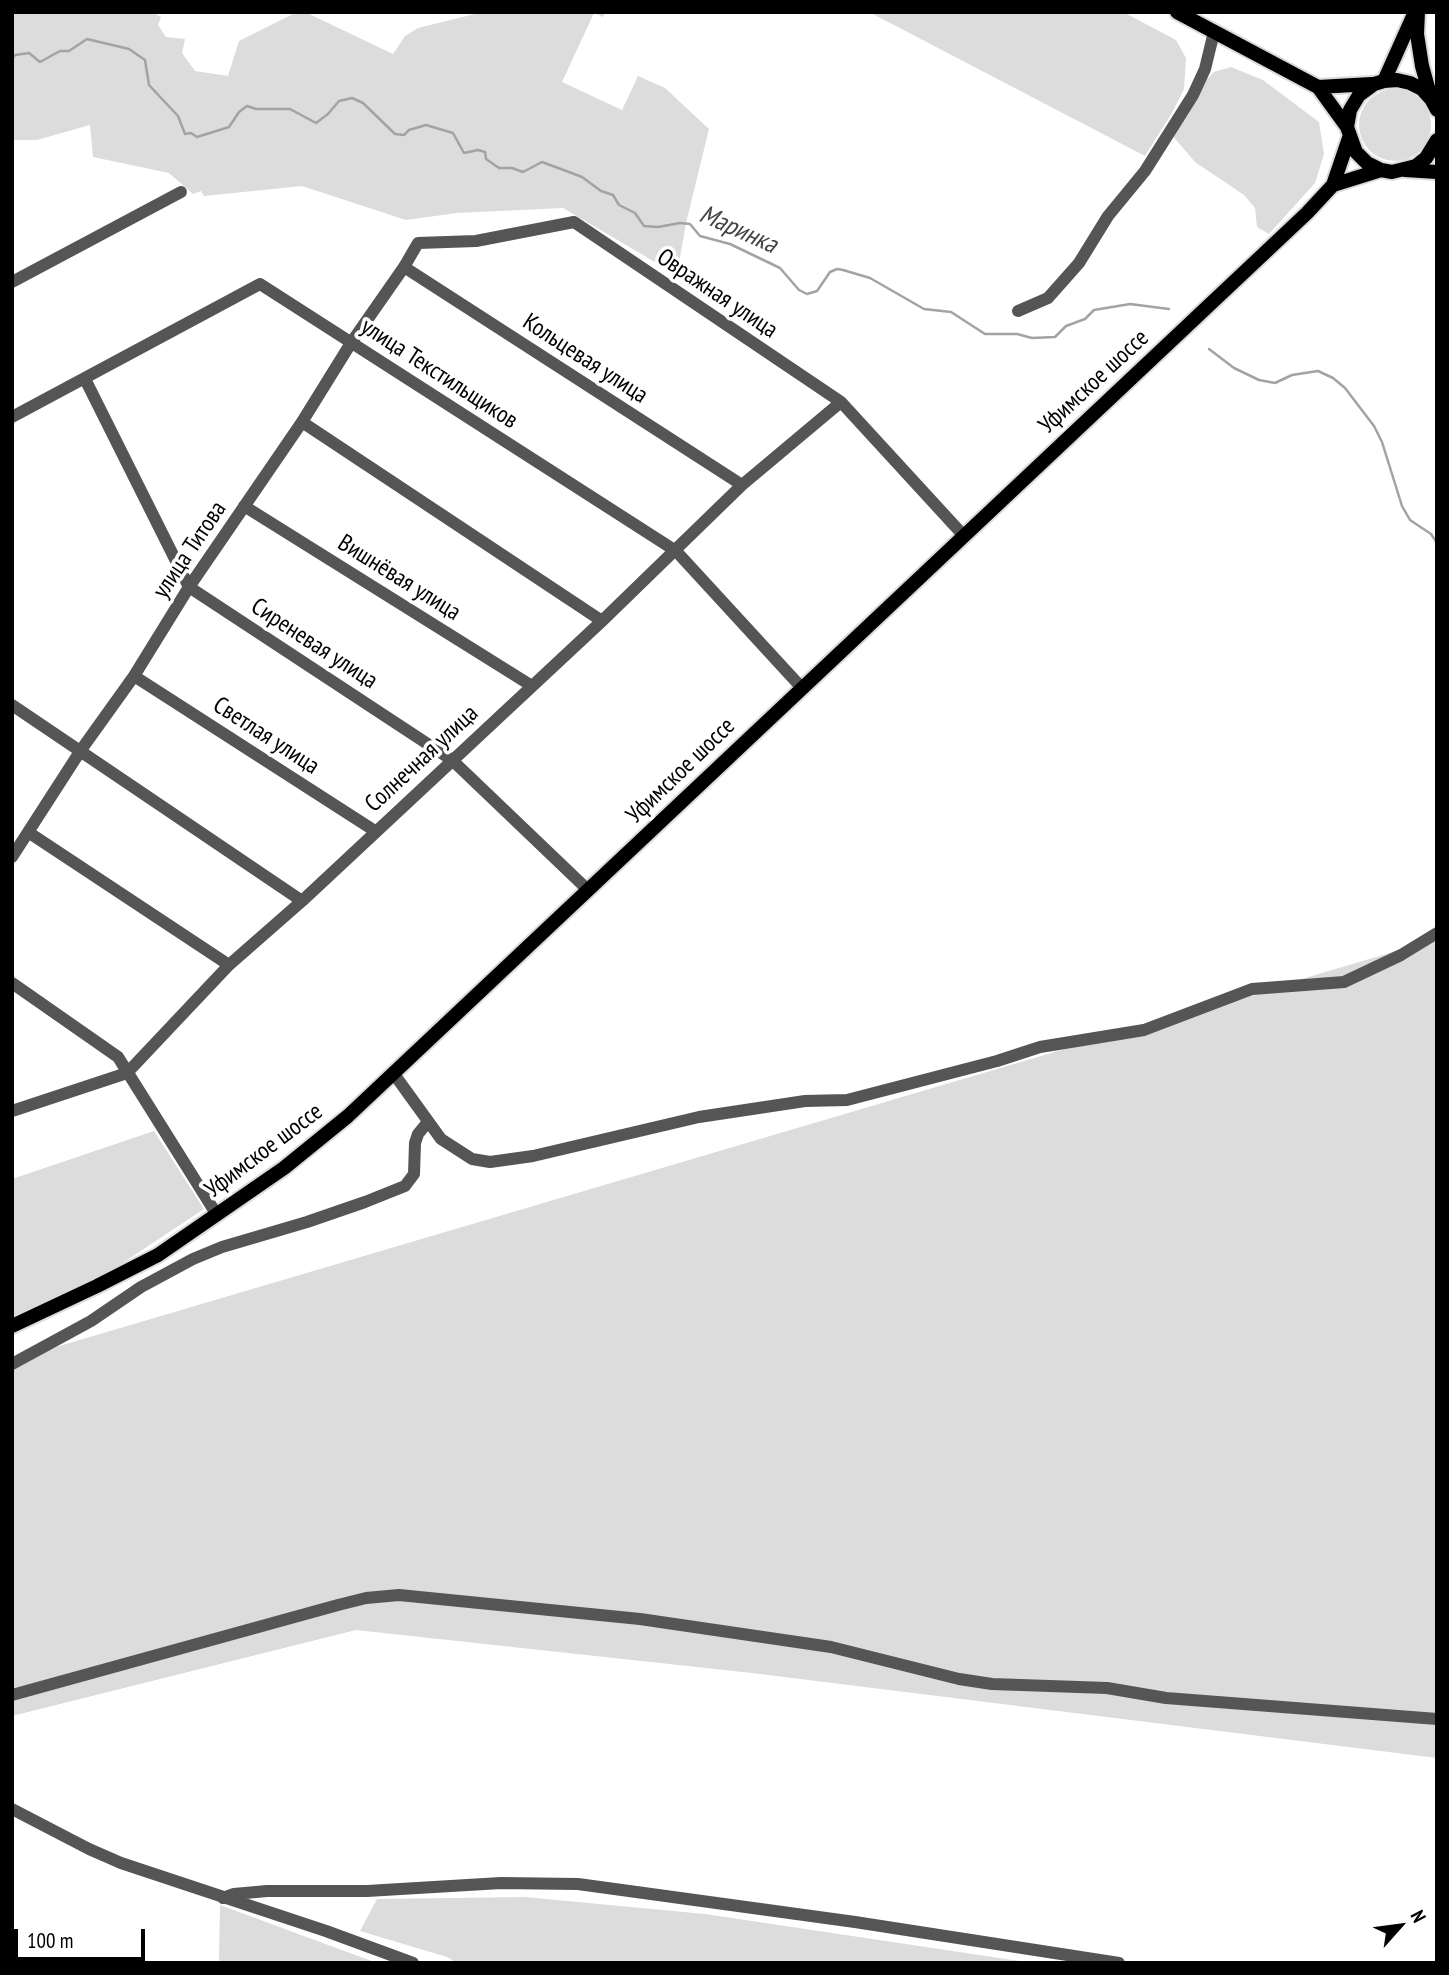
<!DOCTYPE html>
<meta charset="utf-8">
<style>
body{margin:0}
#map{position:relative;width:1449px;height:1975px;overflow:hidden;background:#fff;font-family:"PT Sans Narrow",sans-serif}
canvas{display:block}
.frame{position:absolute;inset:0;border:14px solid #000;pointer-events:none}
.north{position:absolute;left:1365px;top:1891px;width:70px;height:70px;-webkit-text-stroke:5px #fff;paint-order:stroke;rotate:62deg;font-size:19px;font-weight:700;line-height:28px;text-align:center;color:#000}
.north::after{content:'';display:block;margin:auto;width:24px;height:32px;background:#000;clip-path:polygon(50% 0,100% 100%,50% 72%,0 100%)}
.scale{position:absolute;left:14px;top:1929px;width:131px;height:32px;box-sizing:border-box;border:4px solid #000;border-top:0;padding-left:9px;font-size:21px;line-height:24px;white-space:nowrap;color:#000;-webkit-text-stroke:5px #fff;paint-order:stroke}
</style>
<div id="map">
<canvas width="1449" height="1975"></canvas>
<div class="frame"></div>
<div class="north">N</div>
<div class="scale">100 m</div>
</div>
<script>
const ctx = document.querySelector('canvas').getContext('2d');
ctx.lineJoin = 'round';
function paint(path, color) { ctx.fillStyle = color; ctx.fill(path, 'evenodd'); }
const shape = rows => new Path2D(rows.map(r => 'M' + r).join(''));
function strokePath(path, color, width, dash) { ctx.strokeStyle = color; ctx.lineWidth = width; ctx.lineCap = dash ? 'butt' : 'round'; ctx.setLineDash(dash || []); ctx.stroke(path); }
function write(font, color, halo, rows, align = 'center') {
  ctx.font = font + ' "PT Sans Narrow",sans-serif'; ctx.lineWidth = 7; ctx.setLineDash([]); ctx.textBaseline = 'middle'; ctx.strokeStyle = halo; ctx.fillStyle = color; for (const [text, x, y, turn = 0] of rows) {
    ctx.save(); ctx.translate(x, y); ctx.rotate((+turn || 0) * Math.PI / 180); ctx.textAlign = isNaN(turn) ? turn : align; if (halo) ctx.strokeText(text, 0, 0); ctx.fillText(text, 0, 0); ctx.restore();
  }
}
paint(shape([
 [12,12,152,12,161,17,158,25,166,37,185,39,182,53,195,71,228,76,239,41,297,12,305,12,393,54,405,36,418,28,483,12,606,12,603,17,594,13,562,82,622,110,638,76,665,88,709,129,686,223,677,275,563,208,457,213,406,220,302,186,204,196,201,191,193,194,169,173,93,157,90,125,37,140,12,140],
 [869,12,1123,12,1176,40,1186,58,1184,89,1172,113,1145,156],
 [1231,67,1263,80,1319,122,1324,154,1315,183,1269,234,1257,227,1255,208,1244,195,1195,162,1171,134,1201,85,1214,72],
 '1359 125a36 36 0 1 1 72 0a36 36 0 1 1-72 0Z',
 [1437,939,1437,1758,752,1673,356,1630,12,1716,12,1360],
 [154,1131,204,1209,94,1282,12,1317,12,1179],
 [525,1897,705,1914,1033,1963,457,1963,447,1957,360,1931,377,1899],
 [220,1905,377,1963,224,1963,219,1960]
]), '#dcdcdc');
strokePath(shape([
 [12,59,15,55,29,53,40,62,60,51,69,51,87,39,129,49,145,60,149,85,178,116,185,134,191,133,197,137,229,127,239,112,247,106,256,109,290,109,316,123,328,114,339,101,352,98,363,103,395,134,404,135,409,130,426,125,453,133,464,153,478,150,485,152,486,159,499,168,512,168,523,172,542,162,569,172,582,177,601,191,613,195,619,205,635,213,644,226,658,227,680,223,690,224,700,236,730,244,780,268,799,290,807,294,817,291,830,272,837,269,843,270,870,278,924,309,951,312,985,334,1017,334,1032,338,1055,337,1066,326,1085,319,1094,310,1130,304,1169,309],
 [1209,349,1234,368,1259,380,1275,383,1292,375,1318,371,1333,378,1345,388,1374,426,1382,442,1402,506,1410,520,1431,534,1437,543]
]), '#a3a3a3', 2.5);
const major = shape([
 [1177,12,1318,87,1347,127],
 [1418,12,1417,34,1422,66,1431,98],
 [1384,81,1414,14],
 [1318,87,1372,84],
 [1437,110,1431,99,1422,89,1410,83,1397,80,1384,81,1374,84,1359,95,1350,110,1347,127,1356,152,1367,163,1381,170,1392,172,1416,166,1426,158,1437,140],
 [1405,170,1437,172],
 [1333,185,1381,170],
 [12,1326,97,1286,158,1255,284,1168,348,1116,1307,213,1333,185,1349,138]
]);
strokePath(major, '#dbdbdb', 18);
strokePath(shape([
 [404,267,742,485],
 [12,282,181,192],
 [1018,311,1048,298,1079,263,1108,216,1145,171,1193,95,1205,69,1214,32],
 [85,379,189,587,452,760,588,890],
 [12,417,260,284,676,551,801,687],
 [302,422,602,621],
 [244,506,532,686],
 [134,676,375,831],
 [12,705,302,901],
 [28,832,229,965],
 [12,857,81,750,134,676,189,587,302,422,351,343,404,267,418,243,476,241,574,222,841,402,964,536],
 [12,983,118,1057,217,1215],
 [394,1074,441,1139,472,1159,490,1162,533,1156,699,1117,805,1101,847,1100,997,1061,1040,1047,1144,1030,1252,989,1344,982,1401,955,1437,933],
 [12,1111,127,1073,229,965,302,901,602,621,742,485,841,402],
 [12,1364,91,1321,141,1287,193,1259,222,1247,307,1222,365,1202,405,1186,414,1174,415,1143,418,1134,427,1123],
 [12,1695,338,1605,366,1598,399,1595,640,1619,831,1647,959,1679,992,1684,1107,1688,1166,1698,1437,1719],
 [12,1809,89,1849,121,1863,326,1931,413,1963],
 [223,1898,234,1894,267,1891,367,1891,501,1883,578,1884,855,1922,1119,1963]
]), '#555', 12);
strokePath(major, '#000', 14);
write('24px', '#000', '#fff', [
 ["Овражная улица",717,294,34],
 ["Кольцевая улица",585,359,33],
 ["улица Текстильщиков",439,374,33],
 ["Уфимское шоссе",1094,382,-43],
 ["улица Титова",190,550,-56],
 ["Вишнёвая улица",399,578,32],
 ["Сиреневая улица",314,644,33],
 ["Светлая улица",266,736,33],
 ["Солнечная улица",422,759,-43],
 ["Уфимское шоссе",681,771,-44],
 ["Уфимское шоссе",264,1151,-37]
]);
write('italic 26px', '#444', '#fff', [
 ["Маринка",738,230,24]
]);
</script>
